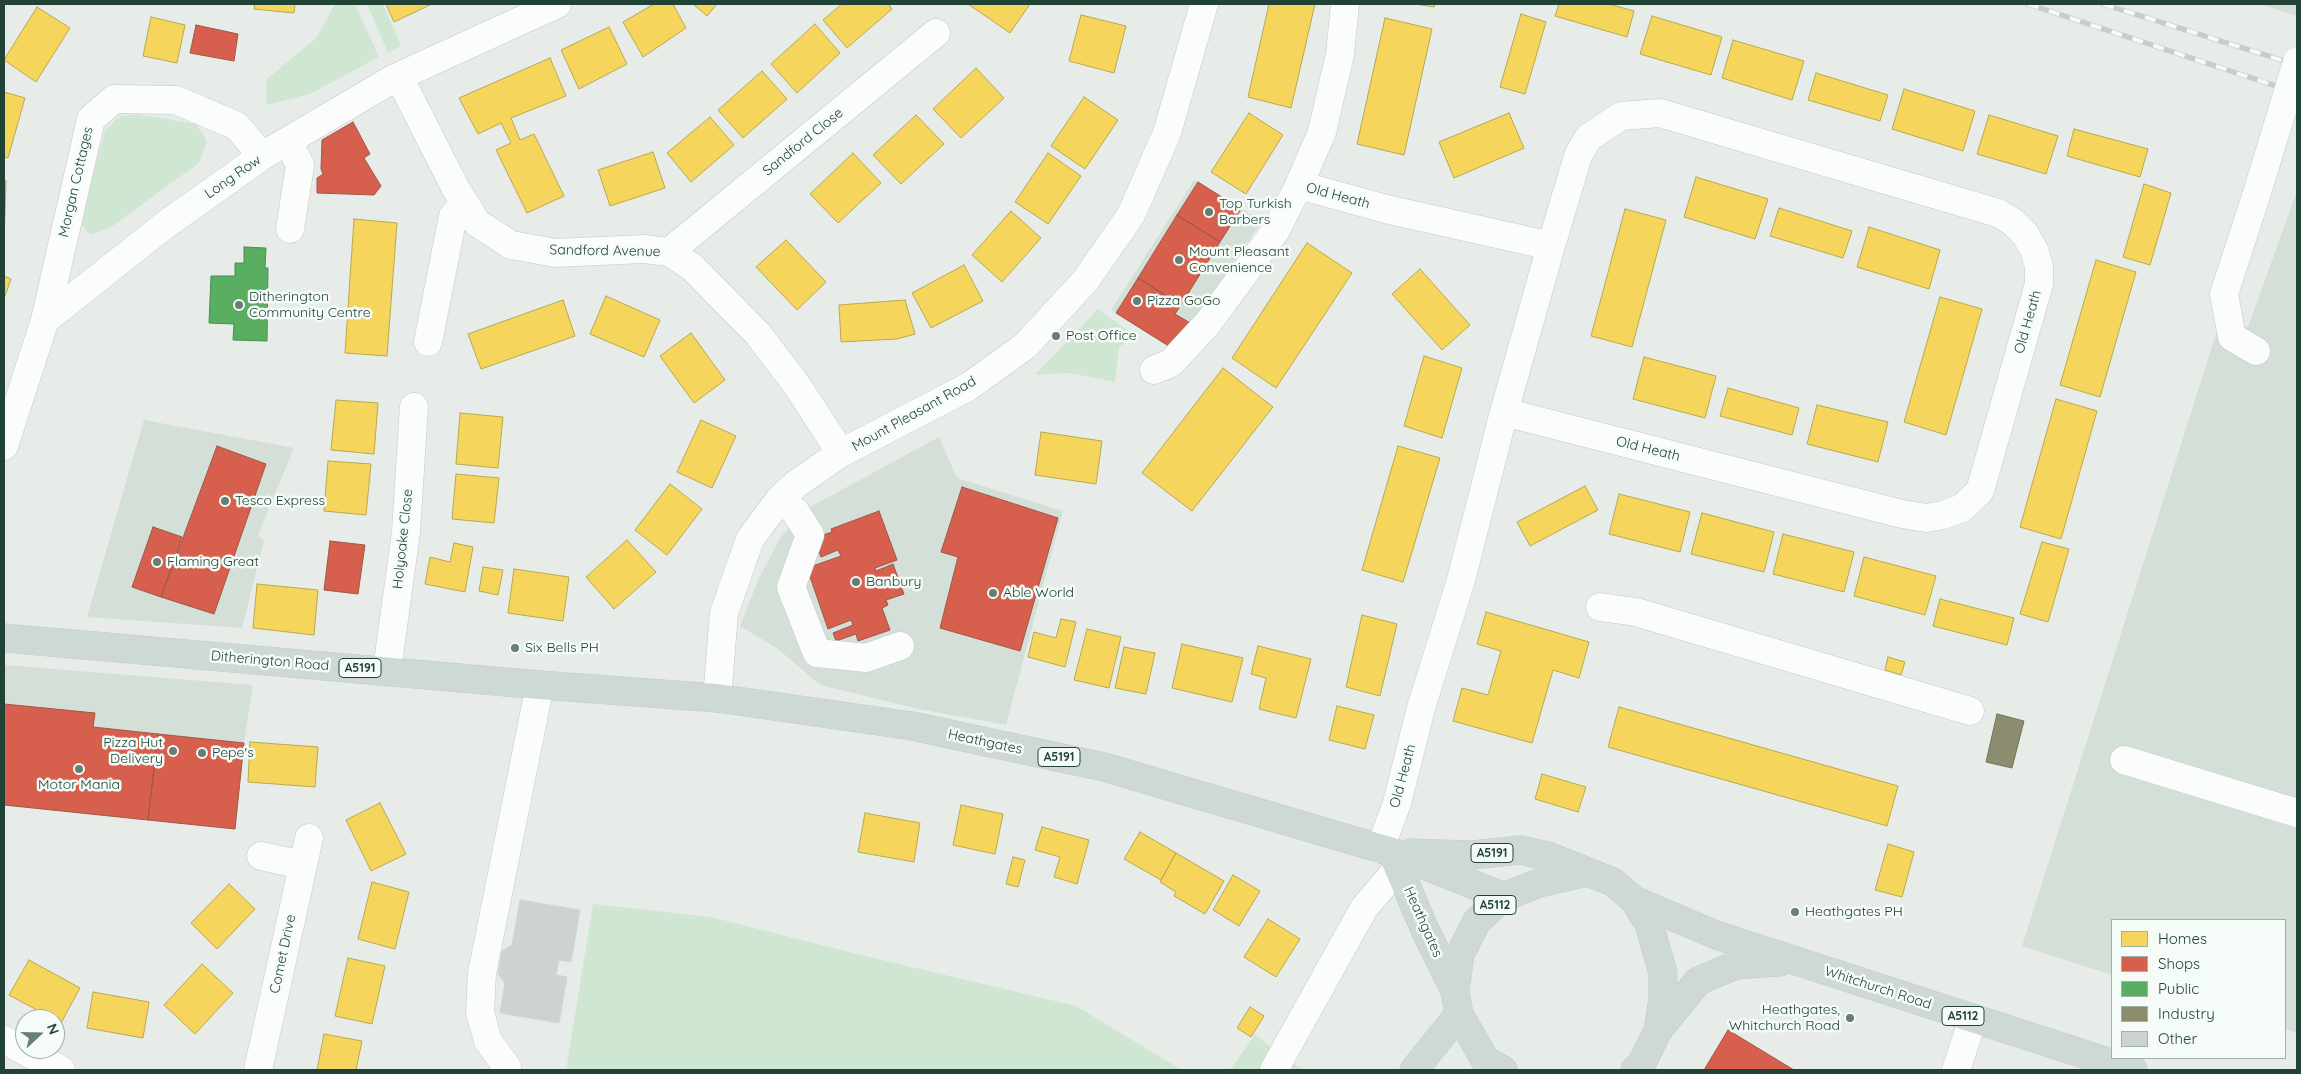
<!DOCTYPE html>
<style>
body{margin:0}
#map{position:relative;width:2301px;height:1074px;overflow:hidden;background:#e7ece9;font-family:Quicksand,sans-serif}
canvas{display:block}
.frame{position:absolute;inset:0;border:5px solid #214335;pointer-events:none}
.legend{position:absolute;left:2111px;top:919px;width:175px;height:140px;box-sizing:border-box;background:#f5fbf7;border:1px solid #a0b1a9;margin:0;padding:6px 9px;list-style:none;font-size:15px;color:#214335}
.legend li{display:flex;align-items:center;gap:10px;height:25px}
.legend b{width:25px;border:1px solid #a0b1a9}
.north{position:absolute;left:15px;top:1009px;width:50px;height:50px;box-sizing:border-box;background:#f5fbf7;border:1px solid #a0b1a9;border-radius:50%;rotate:69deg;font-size:14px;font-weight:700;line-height:20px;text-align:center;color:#214335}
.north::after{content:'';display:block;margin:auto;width:18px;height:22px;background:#667e74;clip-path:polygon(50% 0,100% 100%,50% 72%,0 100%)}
</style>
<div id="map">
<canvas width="2301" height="1074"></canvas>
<div class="frame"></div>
<ul class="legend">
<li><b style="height:14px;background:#f6d55c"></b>Homes</li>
<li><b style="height:14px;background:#d6604d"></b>Shops</li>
<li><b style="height:14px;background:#5aae61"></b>Public</li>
<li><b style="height:14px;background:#8c8c6e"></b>Industry</li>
<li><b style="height:14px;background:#cdd3d0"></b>Other</li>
</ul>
<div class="north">N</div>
</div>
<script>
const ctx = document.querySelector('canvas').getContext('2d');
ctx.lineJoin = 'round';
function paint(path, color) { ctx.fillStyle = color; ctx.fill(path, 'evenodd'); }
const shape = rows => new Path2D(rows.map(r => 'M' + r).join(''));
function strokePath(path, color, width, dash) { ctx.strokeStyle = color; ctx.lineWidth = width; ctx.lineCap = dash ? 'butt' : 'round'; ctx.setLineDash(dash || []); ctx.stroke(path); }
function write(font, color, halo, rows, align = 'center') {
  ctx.font = font + ' Quicksand,sans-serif'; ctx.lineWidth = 5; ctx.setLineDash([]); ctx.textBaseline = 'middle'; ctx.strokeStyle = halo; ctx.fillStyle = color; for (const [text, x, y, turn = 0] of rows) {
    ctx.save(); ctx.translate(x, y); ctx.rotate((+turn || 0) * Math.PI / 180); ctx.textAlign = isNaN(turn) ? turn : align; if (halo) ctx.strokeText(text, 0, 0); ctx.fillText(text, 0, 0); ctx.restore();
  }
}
paint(shape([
 [2258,4,2297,4,2297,16,2263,5],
 [1194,180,1262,221,1175,350,1111,310],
 [2297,191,2297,1033,2285,1029,2285,920,2112,920,2112,975,2022,946,2221,318,2248,327],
 [144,420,294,448,258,535,264,541,242,628,87,617],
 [939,437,957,478,1063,511,1006,725,919,709,820,685,778,649,740,626,759,578,780,538,803,511],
 [4,665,253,685,244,743,235,829,4,805]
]), '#d4dfd8');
paint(shape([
 [335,4,355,4,379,57,310,94,266,105,267,79,316,38],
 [367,4,383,4,401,46,388,53],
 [136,114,196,124,207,141,199,163,111,227,90,235,79,222,105,131,118,117],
 [1098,309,1135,336,1119,347,1115,382,1069,373,1035,375],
 [593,904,711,917,861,955,1076,1006,1182,1070,566,1070],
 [1255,1035,1303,1070,1230,1070]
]), '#cfe6d2');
const homes = shape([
 [255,4,295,4,294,13,254,9,255,4],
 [386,4,432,4,394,22,386,4],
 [654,4,673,4,686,28,643,57,623,22,654,4],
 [693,4,717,4,707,16,693,4],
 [842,4,888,4,892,9,847,48,823,20,842,4],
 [968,4,1030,4,1010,33,968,4],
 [1269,4,1315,4,1291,108,1248,97,1269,4],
 [1415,4,1435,4,1434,7,1415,4],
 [1559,4,1609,4,1634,11,1627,37,1555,16,1559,4],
 [37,7,70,28,36,82,4,60,37,7],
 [1521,14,1546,22,1525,94,1500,87,1521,14],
 [1081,15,1126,26,1114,73,1069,61,1081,15],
 [1652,16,1722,37,1711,75,1640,54,1652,16],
 [151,17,185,25,177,63,143,56,151,17],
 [1385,18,1432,29,1404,155,1357,144,1385,18],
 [815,24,840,53,797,93,771,64,815,24],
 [609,27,627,64,579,89,561,50,609,27],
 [1733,40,1804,61,1792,100,1722,78,1733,40],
 [550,58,566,96,511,118,520,140,534,134,564,196,527,213,496,150,511,143,501,123,478,134,459,98,550,58],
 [976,68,1004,98,961,138,933,109,976,68],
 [762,71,787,99,743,138,718,110,762,71],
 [1816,73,1888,95,1880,121,1808,100,1816,73],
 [1904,89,1975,111,1963,151,1892,129,1904,89],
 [4,92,25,98,8,158,4,157,4,92],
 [1084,97,1118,120,1085,169,1051,146,1084,97],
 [1249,113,1283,135,1246,194,1211,172,1249,113],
 [1509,113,1524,148,1454,178,1439,142,1509,113],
 [916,115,944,144,901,184,873,155,916,115],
 [1989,115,2058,136,2046,174,1977,154,1989,115],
 [710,117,734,145,691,182,667,153,710,117],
 [2074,129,2148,149,2140,177,2067,156,2074,129],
 [653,152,665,188,610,206,598,170,653,152],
 [853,153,881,183,838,223,810,194,853,153],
 [1048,153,1081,176,1048,224,1015,202,1048,153],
 [1696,177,1768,199,1755,239,1684,217,1696,177],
 [4,180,6,181,4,242,4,180],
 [2144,184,2171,193,2150,265,2123,257,2144,184],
 [1779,208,1852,231,1843,258,1770,236,1779,208],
 [1625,209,1666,220,1632,347,1591,336,1625,209],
 [1011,211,1041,238,1002,282,972,255,1011,211],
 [354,219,397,223,387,356,345,353,354,219],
 [1869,227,1940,250,1929,289,1857,267,1869,227],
 [786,240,826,282,797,310,756,267,786,240],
 [1307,243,1352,273,1276,388,1232,358,1307,243],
 [2096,260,2136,272,2100,397,2060,385,2096,260],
 [964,265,983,301,931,328,912,293,964,265],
 [1420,269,1470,325,1442,350,1392,294,1420,269],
 [4,276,11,279,4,299,4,276],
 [606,296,660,320,644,357,590,334,606,296],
 [1940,297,1982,309,1946,435,1904,422,1940,297],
 [563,300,575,336,481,369,468,334,563,300],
 [905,300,915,334,897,339,841,342,839,305,905,300],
 [691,333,725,380,694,403,660,356,691,333],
 [1424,356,1462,368,1442,438,1404,426,1424,356],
 [1644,357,1716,376,1705,418,1633,399,1644,357],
 [1223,368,1273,407,1192,511,1142,473,1223,368],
 [1728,388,1799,408,1792,435,1720,416,1728,388],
 [2056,399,2097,411,2061,539,2020,527,2056,399],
 [336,400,378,403,374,454,331,450,336,400],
 [1817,405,1888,422,1878,462,1807,444,1817,405],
 [460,413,503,417,498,468,456,464,460,413],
 [701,420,736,436,712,488,677,472,701,420],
 [1041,432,1102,441,1096,484,1035,475,1041,432],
 [1398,446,1440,458,1403,582,1362,570,1398,446],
 [328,461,371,464,366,515,324,511,328,461],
 [456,474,499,478,494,523,452,519,456,474],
 [670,484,702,509,667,555,635,530,670,484],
 [1585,486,1598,510,1530,546,1517,522,1585,486],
 [1619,494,1690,512,1680,552,1609,534,1619,494],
 [1702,513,1774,532,1764,572,1691,554,1702,513],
 [1783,534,1854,552,1844,592,1773,574,1783,534],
 [627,540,656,572,614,609,586,577,627,540],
 [2042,542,2069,549,2048,622,2020,614,2042,542],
 [454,543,473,547,465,592,425,584,430,557,450,562,454,543],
 [1864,557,1936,576,1925,615,1854,596,1864,557],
 [483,567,503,570,498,595,479,591,483,567],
 [514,569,569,577,563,621,508,613,514,569],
 [257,584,318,590,314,635,253,628,257,584],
 [1940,599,2014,618,2007,645,1933,626,1940,599],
 [1486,612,1589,642,1579,678,1553,670,1532,743,1453,721,1462,688,1488,695,1501,651,1477,644,1486,612],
 [1362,615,1397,624,1380,696,1346,687,1362,615],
 [1061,619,1076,622,1065,667,1028,657,1034,632,1056,638,1061,619],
 [1087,629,1121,637,1109,688,1074,680,1087,629],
 [1182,644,1243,658,1232,702,1172,688,1182,644],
 [1258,646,1311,659,1296,718,1259,709,1266,678,1251,674,1258,646],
 [1124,647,1155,653,1146,694,1115,688,1124,647],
 [1888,657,1905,662,1901,675,1885,670,1888,657],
 [1337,706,1374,715,1365,749,1329,740,1337,706],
 [1619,707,1898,786,1887,826,1608,747,1619,707],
 [250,742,318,747,315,787,248,782,250,742],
 [1542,774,1586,787,1578,812,1535,799,1542,774],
 [380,803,406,854,371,871,346,820,380,803],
 [961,805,1003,814,995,854,953,845,961,805],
 [865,813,920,823,914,862,858,852,865,813],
 [1042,827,1089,840,1077,884,1054,877,1060,857,1035,850,1042,827],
 [1140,832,1176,853,1161,880,1124,859,1140,832],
 [1888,844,1914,852,1902,897,1875,890,1888,844],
 [1176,853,1224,881,1205,914,1174,896,1176,892,1160,882,1176,853],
 [1013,857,1025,860,1018,887,1006,884,1013,857],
 [1233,875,1260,891,1239,926,1213,910,1233,875],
 [372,882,409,892,395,949,358,939,372,882],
 [229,884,255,909,217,949,191,923,229,884],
 [1268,919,1300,939,1276,977,1244,957,1268,919],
 [348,958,385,966,372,1024,335,1016,348,958],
 [29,960,80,988,61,1023,9,995,29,960],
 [202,964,233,993,195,1034,164,1005,202,964],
 [93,992,149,1002,143,1038,87,1028,93,992],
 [1250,1007,1264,1016,1251,1037,1237,1028,1250,1007],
 [324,1034,362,1041,356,1070,317,1070,324,1034]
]);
paint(homes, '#f6d55c');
strokePath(homes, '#b6a950', 1);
const shops = shape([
 [196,25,238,34,234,61,190,53,196,25],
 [353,122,370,154,364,158,381,186,374,195,317,193,317,178,323,174,321,169,322,140,353,122],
 [1198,182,1241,209,1220,242,1177,215,1198,182],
 [1177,215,1220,242,1181,305,1138,278,1177,215],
 [1138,278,1181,305,1175,314,1192,324,1175,350,1116,313,1138,278],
 [217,446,266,464,214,614,161,597,217,446],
 [962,487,1058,518,1020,651,940,628,958,557,941,552,962,487],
 [879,511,897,560,875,568,876,571,893,564,904,594,886,600,888,605,882,608,890,630,858,641,856,634,836,641,833,633,853,625,851,620,828,629,807,568,841,556,838,550,821,557,814,538,832,532,831,529,879,511],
 [153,527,182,537,161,597,132,587,153,527],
 [330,541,365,545,358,594,324,590,330,541],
 [4,704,95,713,93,727,158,734,148,820,4,805,4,704],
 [158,734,244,743,235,829,148,820,158,734],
 [1728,1030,1794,1070,1704,1070,1728,1030]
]);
paint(shops, '#d6604d');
strokePath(shops, '#a05746', 1);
const public = shape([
 [244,247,266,248,265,268,268,268,267,341,233,340,234,324,209,323,211,276,235,276,235,263,244,263,244,247]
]);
paint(public, '#5aae61');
strokePath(public, '#498e54', 1);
const industry = shape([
 [1997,714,2024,721,2012,768,1986,762,1997,714]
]);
paint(industry, '#8c8c6e');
strokePath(industry, '#6c765d', 1);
const building = shape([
 [520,900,580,910,571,962,559,960,556,975,567,977,559,1023,500,1013,505,983,498,974,502,951,512,945,520,900]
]);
paint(building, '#cdd3d0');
strokePath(building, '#cfd5d2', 1);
const minor = shape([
 [399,77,456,189,477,223,511,245,556,253,644,249,669,252,692,267,757,333,796,384,841,453],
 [288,141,300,165,290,229],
 [1299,185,1386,209,1551,246],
 [669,252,936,33],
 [45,320,91,119,114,99,176,100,237,126,262,156],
 [428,342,453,216,465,203],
 [2256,351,2232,337,2224,294,2256,196],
 [1154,370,1171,363,1208,323,1276,230,1299,185,1322,132,1340,54,1345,4],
 [4,446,45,320,165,225,262,156,393,79,557,4],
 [779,500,795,511,810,535,791,587,817,653,866,658,900,646],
 [1600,607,1636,612,1970,711],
 [387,670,406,532,414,407],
 [717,698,724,613,750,539,779,500,796,484,841,453,968,387,1025,346,1085,281,1131,215,1167,133,1204,4],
 [2124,760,2297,813],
 [1380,849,1397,803,1421,708,1461,580,1504,412,1551,246,1578,156,1588,138,1621,116,1660,113,1998,213,2013,222,2025,234,2034,250,2039,266,2039,284,1980,491,1962,508,1943,515,1926,518,1902,514,1504,412],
 [261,856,303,865],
 [4,1040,61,1070],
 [507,1067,488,1041,480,1012,482,973,540,685],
 [258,1070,309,838],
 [1274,1070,1364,908,1399,867],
 [1956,1070,1973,1019]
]);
const major = shape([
 [4,638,540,685,717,698,912,726,1104,767,1392,852,1504,897],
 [1392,852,1425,930,1455,991],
 [1411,853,1472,855,1520,850,1548,856,1613,882,1634,900,1649,924,1663,973,1663,1000,1658,1030,1642,1063,1635,1070],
 [1634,900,1716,935,2133,1070],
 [1659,1029,1698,981,1736,965,1780,962],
 [1414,1070,1459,1014],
 [1503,1070,1485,1060,1459,1014,1455,991,1460,954,1477,921,1504,897,1539,883,1587,872]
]);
strokePath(minor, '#c4c9c6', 29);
strokePath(major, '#c1cbc7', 29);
strokePath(minor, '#fbfcfc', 28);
strokePath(major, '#ced8d4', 28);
const rail = shape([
 [2028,4,2297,93],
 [2103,4,2297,65]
]);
strokePath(rail, '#c8cdca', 5.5);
strokePath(rail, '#f5fbf7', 4, [11]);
const minorBridge = shape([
 [2256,196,2297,62]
]);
strokePath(minorBridge, '#c4c9c6', 29, []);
strokePath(minorBridge, '#fbfcfc', 28);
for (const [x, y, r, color] of [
 [1209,212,5,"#667e74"],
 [1179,260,5,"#667e74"],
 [1137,301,5,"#667e74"],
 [239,305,5,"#667e74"],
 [1056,336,5,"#667e74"],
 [225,501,5,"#667e74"],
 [157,562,5,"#667e74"],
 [856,582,5,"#667e74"],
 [993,593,5,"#667e74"],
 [515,648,5,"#667e74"],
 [173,751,5,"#667e74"],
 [202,753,5,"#667e74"],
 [79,769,5,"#667e74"],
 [1795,912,5,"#667e74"],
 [1850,1018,5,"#667e74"]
]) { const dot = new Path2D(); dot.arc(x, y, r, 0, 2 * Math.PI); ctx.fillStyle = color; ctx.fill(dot); strokePath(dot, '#f5fbf7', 2); }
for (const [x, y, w] of [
 [360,668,42],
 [1059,757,42],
 [1492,853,42],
 [1495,905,42],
 [1963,1016,42]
]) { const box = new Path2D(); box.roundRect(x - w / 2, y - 9.5, w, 19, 4); ctx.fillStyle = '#f5fbf7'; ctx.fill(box); strokePath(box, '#214335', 1); }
write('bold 12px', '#214335', null, [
 ["A5191",360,668],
 ["A5191",1059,757],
 ["A5191",1492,853],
 ["A5112",1495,905],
 ["A5112",1963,1016]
]);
write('14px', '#214335', '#f5fbf7', [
 ["Sandford Close",803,142,-39],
 ["Long Row",233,177,-35],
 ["Morgan Cottages",76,182,-77],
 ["Old Heath",1338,196,15],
 ["Sandford Avenue",605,251,1],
 ["Old Heath",2028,322,-74],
 ["Mount Pleasant Road",914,414,-29],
 ["Old Heath",1648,449,14],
 ["Holyoake Close",403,539,-84],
 ["Ditherington Road",270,661,5],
 ["Heathgates",985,742,12],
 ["Old Heath",1403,776,-75],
 ["Heathgates",1423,922,66],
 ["Comet Drive",283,954,-78],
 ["Whitchurch Road",1878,988,18]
]);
write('14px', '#214335', '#f5fbf7', [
 ["Top Turkish",1219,204],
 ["Barbers",1219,220],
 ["Mount Pleasant",1189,252],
 ["Convenience",1189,268],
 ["Ditherington",249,297],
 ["Community Centre",249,313],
 ["Pizza GoGo",1147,301],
 ["Post Office",1066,336],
 ["Tesco Express",235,501],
 ["Flaming Great",167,562],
 ["Banbury",866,582],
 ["Able World",1003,593],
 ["Six Bells PH",525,648],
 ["Pizza Hut",163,743,"right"],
 ["Delivery",163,759,"right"],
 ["Pepe's",212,753],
 ["Motor Mania",79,785,"center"],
 ["Heathgates PH",1805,912],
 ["Heathgates,",1840,1010,"right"],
 ["Whitchurch Road",1840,1026,"right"]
], 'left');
</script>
